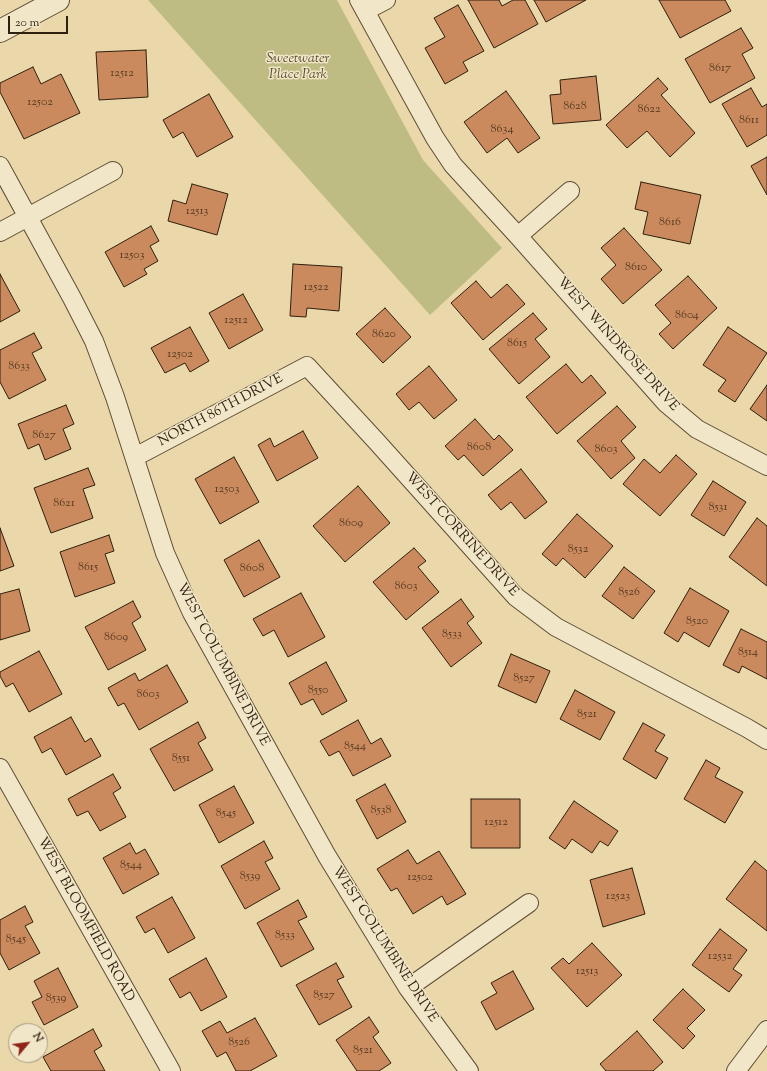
<!DOCTYPE html>
<style>
body{margin:0}
#map{position:relative;width:767px;height:1071px;overflow:hidden;background:#ead8aa;font-family:"Sorts Mill Goudy",serif}
canvas{display:block}
.north{position:absolute;left:8px;top:1023px;width:40px;height:40px;box-sizing:border-box;background:#f1e6c8;border:1px solid #a3967e;border-radius:50%;rotate:61deg;font-size:11px;font-weight:700;line-height:16px;text-align:center;color:#2f1f0e}
.north::after{content:'';display:block;margin:auto;width:14px;height:18px;background:#8f2418;clip-path:polygon(50% 0,100% 100%,50% 72%,0 100%)}
.scale{position:absolute;left:8px;top:16px;width:60px;height:18px;box-sizing:border-box;border:2px solid #2f1f0e;border-top:0;padding-left:5px;font-size:12px;line-height:14px;white-space:nowrap;color:#2f1f0e;-webkit-text-stroke:3px #f1e6c8;paint-order:stroke}
</style>
<div id="map">
<canvas width="767" height="1071"></canvas>
<div class="north">N</div>
<div class="scale">20 m</div>
</div>
<script>
const ctx = document.querySelector('canvas').getContext('2d');
ctx.lineJoin = 'round';
function paint(path, color) { ctx.fillStyle = color; ctx.fill(path, 'evenodd'); }
const shape = rows => new Path2D(rows.map(r => 'M' + r).join(''));
function strokePath(path, color, width, dash) { ctx.strokeStyle = color; ctx.lineWidth = width; ctx.lineCap = dash ? 'butt' : 'round'; ctx.setLineDash(dash || []); ctx.stroke(path); }
function write(font, color, halo, rows, align = 'center') {
  ctx.font = font + ' "Sorts Mill Goudy",serif'; ctx.lineWidth = 3; ctx.setLineDash([]); ctx.textBaseline = 'middle'; ctx.strokeStyle = halo; ctx.fillStyle = color; for (const [text, x, y, turn = 0] of rows) {
    ctx.save(); ctx.translate(x, y); ctx.rotate((+turn || 0) * Math.PI / 180); ctx.textAlign = isNaN(turn) ? turn : align; if (halo) ctx.strokeText(text, 0, 0); ctx.fillText(text, 0, 0); ctx.restore();
  }
}
paint(shape([
 [148,0,337,0,423,160,502,248,430,315]
]), '#bfbc83');
const building = shape([
 [468,0,499,0,502,6,513,0,525,0,538,24,494,48,468,0],
 [534,0,586,0,546,22,534,0],
 [659,0,725,0,731,11,680,38,659,0],
 [458,5,484,51,463,62,468,71,445,84,425,48,445,37,434,18,458,5],
 [741,28,753,48,742,54,755,78,710,103,685,59,741,28],
 [146,50,148,97,99,100,96,52,146,50],
 [33,67,41,84,61,74,80,113,24,139,0,92,0,83,33,67],
 [596,76,601,120,553,124,550,95,561,94,560,80,596,76],
 [658,78,668,89,661,95,695,133,670,157,647,131,627,148,606,125,658,78],
 [751,88,762,107,767,104,767,135,747,147,722,104,751,88],
 [506,91,540,138,518,153,507,138,487,153,464,122,506,91],
 [209,94,233,137,197,157,183,132,173,138,163,120,209,94],
 [767,157,767,195,751,166,767,157],
 [641,182,701,195,690,244,643,234,648,212,635,209,641,182],
 [192,184,228,194,217,235,168,221,173,200,186,204,192,184],
 [151,226,159,241,150,246,158,261,144,269,147,274,124,287,105,252,151,226],
 [624,228,662,270,623,304,601,279,616,265,601,248,624,228],
 [293,264,342,267,339,311,307,308,306,317,290,316,293,264],
 [0,274,20,311,0,322,0,274],
 [688,276,717,308,673,349,659,334,671,323,655,305,688,276],
 [476,281,491,298,507,284,525,304,483,340,451,303,476,281],
 [243,294,263,330,229,349,209,313,243,294],
 [385,308,411,337,383,363,356,334,385,308],
 [533,313,547,329,535,339,550,357,519,384,489,349,533,313],
 [190,327,209,361,190,372,185,363,165,373,151,348,190,327],
 [728,327,767,353,735,402,718,391,726,380,703,365,728,327],
 [34,333,42,348,32,353,46,380,9,399,0,382,0,350,34,333],
 [566,364,582,383,591,375,606,393,557,434,526,397,566,364],
 [429,366,457,400,434,419,419,402,409,410,396,394,429,366],
 [767,385,767,421,750,409,767,385],
 [66,405,74,424,63,429,71,449,45,460,39,444,28,449,18,424,66,405],
 [617,406,636,427,621,441,635,458,611,479,577,441,617,406],
 [475,419,494,440,499,435,513,450,483,476,464,455,458,460,445,446,475,419],
 [303,431,318,458,277,481,258,445,270,438,274,447,303,431],
 [676,455,697,474,660,516,623,484,644,459,660,473,676,455],
 [234,457,259,502,220,524,195,479,234,457],
 [88,468,95,485,83,489,93,518,51,533,34,488,88,468],
 [521,469,547,502,525,519,511,502,501,510,488,495,521,469],
 [713,481,746,502,724,536,691,515,713,481],
 [358,486,390,523,345,562,313,526,358,486],
 [577,514,613,546,585,578,563,558,556,566,542,554,577,514],
 [757,518,767,526,767,586,729,557,757,518],
 [0,528,14,566,0,571,0,528],
 [109,535,114,551,105,554,115,583,75,597,60,552,109,535],
 [259,540,280,577,244,597,224,560,259,540],
 [414,548,426,561,418,567,439,592,406,620,373,582,414,548],
 [624,567,655,591,633,619,602,596,624,567],
 [690,588,729,611,709,647,684,632,678,642,664,633,690,588],
 [19,589,30,631,0,640,0,594,19,589],
 [301,593,325,637,288,657,274,630,263,636,253,619,301,593],
 [461,599,474,617,467,623,482,643,451,667,422,628,461,599],
 [133,601,141,617,132,623,146,650,108,670,85,627,133,601],
 [741,629,767,642,767,679,742,666,739,673,723,665,741,629],
 [39,651,62,694,29,712,13,683,6,687,0,676,0,672,39,651],
 [511,654,550,671,536,703,498,686,511,654],
 [326,662,347,701,322,715,313,699,301,705,289,683,326,662],
 [167,665,188,702,139,730,124,703,118,706,108,688,135,673,139,681,167,665],
 [575,690,615,712,600,740,560,719,575,690],
 [71,717,85,742,91,738,101,756,66,775,51,748,42,753,34,737,71,717],
 [358,720,371,744,381,738,391,756,353,776,339,751,329,756,320,741,358,720],
 [198,722,206,738,198,743,213,770,174,791,150,749,198,722],
 [643,723,665,735,655,751,668,758,656,779,623,759,643,723],
 [706,760,720,768,715,777,743,792,725,823,684,799,706,760],
 [113,774,121,788,113,793,126,817,100,831,88,811,77,816,68,799,113,774],
 [385,784,406,822,377,839,356,800,385,784],
 [234,786,254,823,219,843,199,805,234,786],
 [471,799,520,799,520,848,471,848,471,799],
 [574,801,618,831,608,846,600,841,592,853,572,839,565,849,549,838,574,801],
 [264,841,273,858,265,862,280,889,245,909,221,866,264,841],
 [130,843,136,854,145,849,159,874,123,894,103,858,130,843],
 [408,850,417,864,439,851,466,894,447,905,442,896,413,914,397,888,391,891,377,869,408,850],
 [755,861,767,871,767,931,726,899,755,861],
 [632,868,645,914,603,927,590,880,632,868],
 [172,897,195,938,168,953,154,928,145,933,136,917,172,897],
 [298,900,307,917,298,921,314,949,281,967,257,923,298,900],
 [25,906,33,922,25,926,40,953,9,970,0,953,0,920,25,906],
 [720,929,747,950,733,969,742,975,729,992,692,965,720,929],
 [592,943,622,975,587,1007,551,968,563,958,569,964,592,943],
 [206,958,227,997,201,1011,190,992,180,998,169,979,206,958],
 [336,963,344,977,337,980,352,1007,319,1025,296,985,336,963],
 [58,968,78,1007,44,1025,32,1002,42,997,34,981,58,968],
 [513,971,534,1009,496,1030,481,1002,497,993,491,983,513,971],
 [683,989,705,1010,687,1028,695,1036,683,1049,653,1020,683,989],
 [369,1017,379,1032,373,1037,391,1063,379,1071,357,1071,336,1040,369,1017],
 [255,1018,277,1056,250,1071,236,1071,226,1052,217,1057,202,1031,220,1021,227,1033,255,1018],
 [93,1029,102,1046,94,1051,105,1071,51,1071,43,1057,93,1029],
 [637,1031,663,1062,653,1071,606,1071,600,1064,637,1031]
]);
paint(building, '#ca8a5d');
strokePath(building, '#2f1f0e', 1);
const minor = shape([
 [359,0,435,138,453,165,518,236,666,403,697,429,767,466],
 [365,11,386,0],
 [0,166,72,298,94,341,115,397,165,553,192,613,327,856,408,988,469,1071],
 [0,232,113,171],
 [518,236,570,191],
 [135,457,307,366,377,442,516,597,556,627,747,728,767,740],
 [0,768,171,1071],
 [408,988,529,903],
 [736,1071,767,1030]
]);
const tertiary = shape([
 [0,31,58,0]
]);
strokePath(minor, '#5e4d35', 20);
strokePath(tertiary, '#5e4d35', 24);
strokePath(minor, '#f1e6c8', 18);
strokePath(tertiary, '#f1e6c8', 22);
write('12px', '#563a22', null, [
 ["8617",720,69],
 ["12512",122,74],
 ["12502",40,103],
 ["8628",575,107],
 ["8622",649,110],
 ["8611",749,121],
 ["8634",502,130],
 ["12513",197,212],
 ["8616",670,223],
 ["12503",132,256],
 ["8610",636,268],
 ["12522",316,288],
 ["8604",687,316],
 ["12512",236,321],
 ["8620",384,335],
 ["8615",517,344],
 ["12502",180,355],
 ["8633",19,367],
 ["8627",44,436],
 ["8608",479,448],
 ["8603",606,450],
 ["12503",227,490],
 ["8621",64,504],
 ["8531",718,508],
 ["8609",351,524],
 ["8532",578,550],
 ["8615",88,568],
 ["8608",252,569],
 ["8603",406,587],
 ["8526",629,593],
 ["8520",697,622],
 ["8533",452,635],
 ["8609",116,638],
 ["8514",748,653],
 ["8527",524,679],
 ["8550",318,691],
 ["8603",148,695],
 ["8521",587,715],
 ["8544",355,747],
 ["8551",181,759],
 ["8538",381,811],
 ["8545",226,814],
 ["12512",496,823],
 ["8544",131,866],
 ["8539",250,877],
 ["12502",420,878],
 ["12523",618,897],
 ["8533",285,936],
 ["8545",16,940],
 ["12532",720,957],
 ["12513",587,972],
 ["8527",324,996],
 ["8539",56,999],
 ["8526",239,1043],
 ["8521",363,1051]
]);
write('italic 14px', '#5a4e31', '#f1e6c8', [
 ["Sweetwater",298,60],
 ["Place Park",298,76]
]);
write('14px', '#2f1f0e', '#f1e6c8', [
 ["WEST WINDROSE DRIVE",617,345,48],
 ["NORTH 86TH DRIVE",221,411,-28],
 ["WEST CORRINE DRIVE",461,535,48],
 ["WEST COLUMBINE DRIVE",222,665,62],
 ["WEST BLOOMFIELD ROAD",85,920,61],
 ["WEST COLUMBINE DRIVE",384,945,57]
]);
</script>
